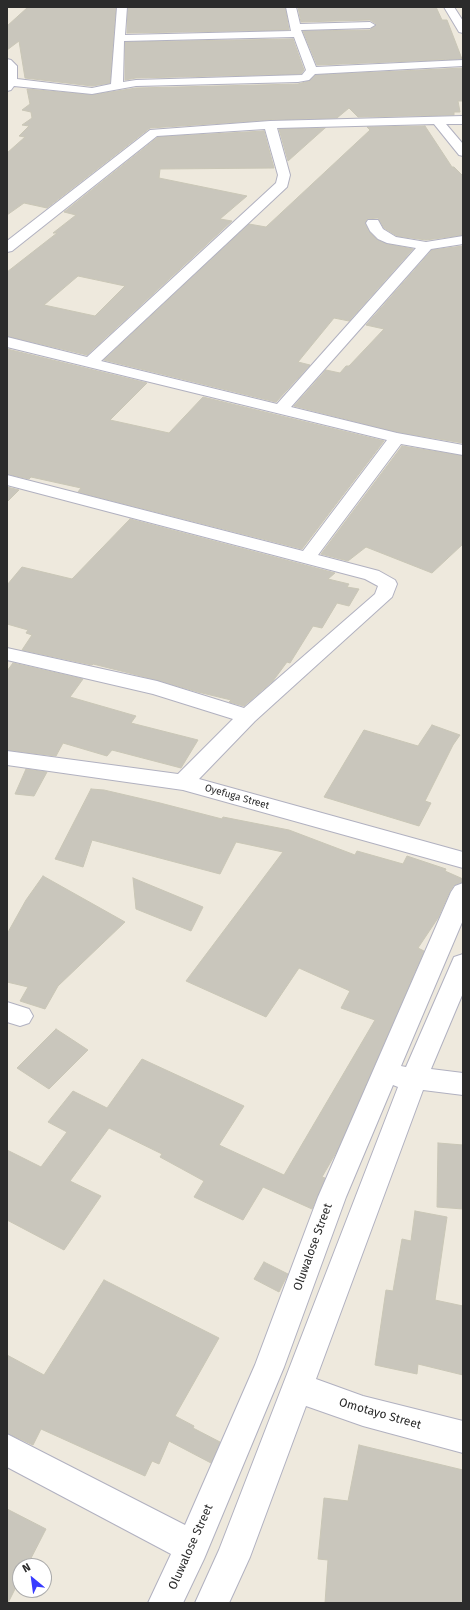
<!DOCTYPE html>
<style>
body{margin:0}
#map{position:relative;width:470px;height:1610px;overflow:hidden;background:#eee9dd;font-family:"Fira Sans",sans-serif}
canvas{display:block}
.frame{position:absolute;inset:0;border:8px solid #2b2b2b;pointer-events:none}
.north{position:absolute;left:12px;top:1558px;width:40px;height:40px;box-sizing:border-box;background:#fff;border:1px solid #aaa;border-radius:50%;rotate:331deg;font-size:11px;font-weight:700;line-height:16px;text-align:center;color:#2b2b2b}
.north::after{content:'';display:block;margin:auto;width:14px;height:18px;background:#383cff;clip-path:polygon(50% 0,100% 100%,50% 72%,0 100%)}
</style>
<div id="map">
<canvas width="470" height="1610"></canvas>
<div class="frame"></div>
<div class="north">N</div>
</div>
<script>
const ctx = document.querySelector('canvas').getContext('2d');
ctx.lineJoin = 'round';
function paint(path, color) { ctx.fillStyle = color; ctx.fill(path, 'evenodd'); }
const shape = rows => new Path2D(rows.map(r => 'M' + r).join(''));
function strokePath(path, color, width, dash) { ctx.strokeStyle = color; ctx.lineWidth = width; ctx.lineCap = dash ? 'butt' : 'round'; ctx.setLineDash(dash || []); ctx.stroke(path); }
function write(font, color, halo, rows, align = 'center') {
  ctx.font = font + ' "Fira Sans",sans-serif'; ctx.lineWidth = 3; ctx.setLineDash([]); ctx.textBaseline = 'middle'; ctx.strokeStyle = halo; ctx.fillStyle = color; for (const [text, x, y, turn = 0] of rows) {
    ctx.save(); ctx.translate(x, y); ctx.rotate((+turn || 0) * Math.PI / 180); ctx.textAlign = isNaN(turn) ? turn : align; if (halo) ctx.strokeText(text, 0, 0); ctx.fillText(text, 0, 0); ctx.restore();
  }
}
const building = shape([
 [28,7,116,7,110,83,92,86,25,78,19,41,7,50,7,26,28,7],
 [128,7,285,7,289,30,127,33,128,7],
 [298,7,436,7,442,20,447,20,462,59,317,65,303,31,370,30,376,24,370,20,301,22,298,7],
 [293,39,304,70,301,74,136,78,125,80,125,42,293,39],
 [463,68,463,101,458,101,460,112,454,112,454,115,358,117,349,108,337,118,270,120,150,128,47,208,24,203,7,215,7,153,25,137,19,136,29,126,22,125,32,118,31,112,22,110,30,104,27,89,92,95,136,88,298,84,309,81,316,75,463,68],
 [425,126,452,167,454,167,463,176,463,235,426,240,397,236,384,228,378,218,367,219,365,224,369,232,377,240,387,244,413,249,349,321,334,318,298,362,310,365,276,402,104,360,249,224,266,227,370,130,367,127,425,126],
 [325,128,288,161,279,129,325,128],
 [264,131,274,168,160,169,159,178,247,196,220,219,232,221,87,355,7,336,7,272,57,233,53,233,76,215,64,212,158,137,264,131],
 [78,276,125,286,95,316,44,305,78,276],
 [463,246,463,443,397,432,294,406,326,370,340,373,346,366,349,366,384,329,366,325,432,250,463,246],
 [7,349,147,383,110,420,169,433,203,397,384,441,302,549,78,492,81,488,31,477,29,479,7,474,7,349],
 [402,446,463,456,463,544,432,573,366,547,348,561,321,554,402,446],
 [7,487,19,490,7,502,7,487],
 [130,519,335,573,328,579,349,584,347,587,359,589,349,606,337,603,322,628,313,626,290,663,287,662,273,681,244,706,229,702,231,700,198,692,157,680,93,664,92,665,22,650,32,635,26,633,28,630,7,624,7,585,22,567,72,579,130,519],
 [13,663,83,679,70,697,136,716,131,723,198,740,181,768,112,750,107,756,63,743,56,756,7,750,7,671,13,663],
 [432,725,460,735,453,745,425,801,431,803,419,826,324,797,364,730,418,746,432,725],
 [26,769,47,772,34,796,15,794,26,769],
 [91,789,104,790,160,803,222,819,223,817,289,830,355,855,357,851,403,864,407,856,446,869,445,871,463,879,462,882,454,885,450,891,438,918,418,948,424,951,337,1151,322,1177,325,1178,312,1209,263,1187,243,1220,194,1197,204,1181,160,1157,162,1154,109,1128,70,1181,101,1196,64,1250,7,1220,7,1150,41,1167,67,1132,48,1122,73,1091,107,1108,142,1059,244,1106,219,1145,284,1175,375,1020,341,1008,350,991,299,968,266,1017,186,981,283,852,236,842,220,874,92,840,83,867,55,859,91,789],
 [43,876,125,922,58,986,45,1009,20,1001,28,987,7,982,7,934,26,900,43,876],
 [133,878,203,907,191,931,136,909,133,878],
 [56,1029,88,1050,49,1089,17,1068,56,1029],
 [438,1143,463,1145,463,1209,437,1207,438,1143],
 [415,1211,447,1217,435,1300,463,1306,463,1375,418,1364,417,1374,375,1365,386,1290,393,1291,402,1239,411,1241,415,1211],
 [264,1262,288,1274,279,1292,254,1279,264,1262],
 [104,1280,219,1338,175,1416,194,1426,193,1428,220,1442,211,1463,169,1441,159,1464,152,1461,145,1476,41,1429,33,1445,7,1433,7,1355,44,1375,104,1280],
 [359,1445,463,1470,463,1603,325,1603,328,1560,318,1559,324,1498,348,1501,359,1445],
 [7,1509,46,1529,27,1566,20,1566,20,1579,8,1603,7,1509]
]);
paint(building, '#c9c6bc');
strokePath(building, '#c9c6b6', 1);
const minor = shape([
 [117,7,127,7,125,35,291,31,286,7,296,7,300,24,370,22,375,25,370,28,301,30,316,67,463,60,463,66,315,74,309,80,298,82,136,86,92,94,14,86,11,90,7,91,7,59,11,60,17,66,17,79,92,88,111,84,117,7],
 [294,37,306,70,302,75,136,80,123,82,124,41,294,37],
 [444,7,454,7,463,21,463,33,459,32,444,7],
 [463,116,463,124,446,124,463,144,463,156,459,155,434,124,277,128,290,175,287,187,101,361,277,404,416,248,387,243,378,239,370,231,366,223,368,220,378,220,383,229,396,237,426,242,463,236,463,244,431,249,291,407,397,433,463,445,463,455,401,444,318,555,379,571,395,580,397,584,392,597,255,721,199,779,463,852,463,868,183,790,7,765,7,751,178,774,233,719,153,694,7,660,7,648,157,681,244,708,375,594,378,586,365,579,7,485,7,475,303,551,387,440,7,347,7,337,87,357,276,183,278,175,265,129,157,136,12,251,7,252,7,241,150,130,270,121,463,116],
 [463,883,463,920,401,1066,406,1067,454,957,463,954,463,993,431,1069,463,1073,463,1095,423,1090,316,1379,363,1396,463,1421,463,1453,363,1426,306,1406,250,1557,229,1603,195,1603,219,1550,398,1087,393,1085,346,1197,284,1367,204,1559,183,1603,148,1603,171,1554,7,1467,7,1434,185,1525,255,1365,318,1197,451,892,455,886,463,883],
 [7,1002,29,1009,33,1016,29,1023,20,1026,7,1022,7,1002]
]);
strokePath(minor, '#b1b1c0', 2);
paint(minor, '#fff');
write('10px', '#2b2b2b', '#fff', [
 ["Oyefuga Street",237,797,16]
]);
write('12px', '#2b2b2b', '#fff', [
 ["Oluwalose Street",313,1247,-70],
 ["Omotayo Street",380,1414,16],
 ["Oluwalose Street",191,1547,-66]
]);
</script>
